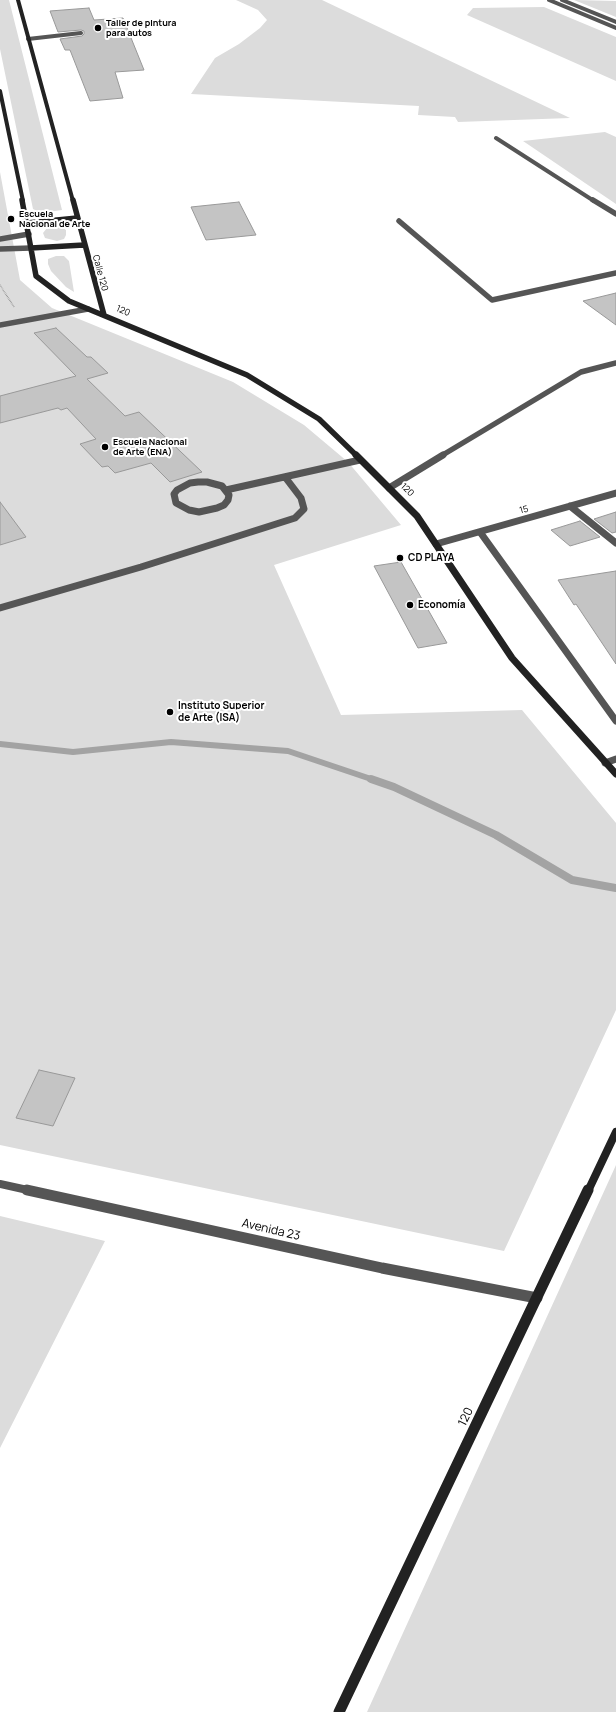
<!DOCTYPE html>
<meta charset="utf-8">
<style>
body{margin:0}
canvas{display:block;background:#fff}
</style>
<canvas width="616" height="1712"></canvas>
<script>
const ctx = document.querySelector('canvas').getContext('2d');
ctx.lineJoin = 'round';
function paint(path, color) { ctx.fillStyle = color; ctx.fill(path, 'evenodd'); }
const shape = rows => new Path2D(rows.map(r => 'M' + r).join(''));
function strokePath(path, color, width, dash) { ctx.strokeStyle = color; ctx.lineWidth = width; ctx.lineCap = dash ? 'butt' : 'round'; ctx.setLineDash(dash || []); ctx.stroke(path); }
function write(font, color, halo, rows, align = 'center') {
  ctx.font = font + ' Manrope,sans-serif'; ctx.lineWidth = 4; ctx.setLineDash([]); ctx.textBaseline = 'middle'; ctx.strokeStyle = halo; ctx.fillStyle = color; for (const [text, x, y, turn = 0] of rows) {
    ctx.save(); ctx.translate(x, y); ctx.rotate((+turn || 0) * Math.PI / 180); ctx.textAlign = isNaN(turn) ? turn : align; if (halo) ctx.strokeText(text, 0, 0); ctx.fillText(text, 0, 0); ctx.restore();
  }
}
paint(shape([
 [0,0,9,0,62,210,41,213,33,209,0,49],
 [236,0,322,0,570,118,458,122,455,117,418,115,419,106,191,94,215,58,239,44,260,28,267,20,258,10],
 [574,0,616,1,616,17],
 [544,7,616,37,616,81,467,15,473,8],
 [605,132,616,137,616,204,523,141],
 [0,172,20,280,52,308,233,382,304,425,348,462,401,525,274,565,341,715,522,710,616,823,616,1010,504,1251,0,1145],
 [53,226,60,226,66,230,66,235,64,239,57,241,45,238,43,233,47,228],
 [56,256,64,256,69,261,74,292,66,287,51,271,48,264,48,259],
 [616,1165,616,1712,367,1712],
 [0,1216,105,1241,0,1448]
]), '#dcdcdc');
strokePath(shape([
 [0,744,73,752,171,742,288,751,374,780]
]), '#a3a3a3', 6);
strokePath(shape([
 [371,779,394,787,496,835,572,880,616,888]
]), '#a3a3a3', 8);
const building = shape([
 [89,8,94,20,123,18,144,70,115,72,123,98,90,101,70,50,65,50,60,39,82,36,84,34,84,31,81,30,58,32,50,11,89,8],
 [239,202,256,235,206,240,191,207,239,202],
 [616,293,616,325,583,301,616,293],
 [56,328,87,357,91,357,108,373,87,379,125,416,139,412,202,472,170,482,151,463,115,473,108,466,102,467,80,444,96,439,67,408,61,410,58,408,0,423,0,396,76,376,34,333,56,328],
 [0,502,26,537,0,545,0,502],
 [616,512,616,532,612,533,594,519,616,512],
 [580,521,600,537,570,546,551,530,580,521],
 [401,562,447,643,418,648,374,566,401,562],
 [616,571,616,664,576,604,574,605,558,580,616,571],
 [39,1070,75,1078,53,1126,16,1118,39,1070]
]);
paint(building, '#c4c4c4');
strokePath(building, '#999', 1);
strokePath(shape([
 [0,285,14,307]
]), '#777', 1.5, [0.5, 1]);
strokePath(shape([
 [562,0,616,22],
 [28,39,81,33],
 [496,138,594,201]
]), '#555', 4);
strokePath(shape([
 [593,200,616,214],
 [399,221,492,300,616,273],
 [0,239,29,234],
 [0,249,31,248],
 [0,325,88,309],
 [441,456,581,372,616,363]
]), '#555', 5.5);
strokePath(shape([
 [198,482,207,482,222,486,229,495,228,500,224,505,217,508,199,512,189,510,176,503,174,494,177,490,190,483,198,482],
 [389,488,443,455],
 [226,490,360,460],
 [0,608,141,567,295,518,304,509,301,498,285,477]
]), '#555', 7);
strokePath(shape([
 [549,0,616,28]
]), '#555', 4);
strokePath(shape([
 [570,506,616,543],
 [480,532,616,721],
 [436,544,616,493],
 [605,763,616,759]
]), '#555', 7);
strokePath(shape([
 [0,1184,32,1191]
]), '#555', 8);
strokePath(shape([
 [27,1190,382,1268,537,1298]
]), '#555', 11);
strokePath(shape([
 [18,0,73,201],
 [0,91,23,201]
]), '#222', 4);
strokePath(shape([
 [22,200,36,276,69,301,247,375,319,419,357,456],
 [73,200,104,315],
 [27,223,77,218],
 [31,248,84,245]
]), '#222', 5.5);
strokePath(shape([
 [356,455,417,516,512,658,616,774]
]), '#222', 7);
strokePath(shape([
 [588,1191,616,1132]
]), '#222', 8);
strokePath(shape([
 [339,1712,588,1190]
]), '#222', 11);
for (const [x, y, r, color] of [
 [98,28,4,"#000"],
 [11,219,4,"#000"],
 [105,447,4,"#000"],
 [400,558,4,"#000"],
 [410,605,4,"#000"],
 [170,712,4,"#000"]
]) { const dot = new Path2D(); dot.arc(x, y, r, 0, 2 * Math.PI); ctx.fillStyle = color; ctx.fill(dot); strokePath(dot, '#fff', 1.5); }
write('bold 9px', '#000', '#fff', [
 ["Taller de pintura",106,23],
 ["para autos",106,33],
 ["Escuela",19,214],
 ["Nacional de Arte",19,224],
 ["Escuela Nacional",113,442],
 ["de Arte (ENA)",113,452]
], 'left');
write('9px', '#000', '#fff', [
 ["Calle 120",100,273,75],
 ["120",123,311,23],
 ["120",407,490,44],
 ["15",524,510,-16]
]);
write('bold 10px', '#000', '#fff', [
 ["CD PLAYA",408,558],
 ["Economía",418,605],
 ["Instituto Superior",178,706],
 ["de Arte (ISA)",178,718]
], 'left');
write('12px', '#000', '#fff', [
 ["Avenida 23",271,1230,13],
 ["120",466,1417,-64]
]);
</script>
